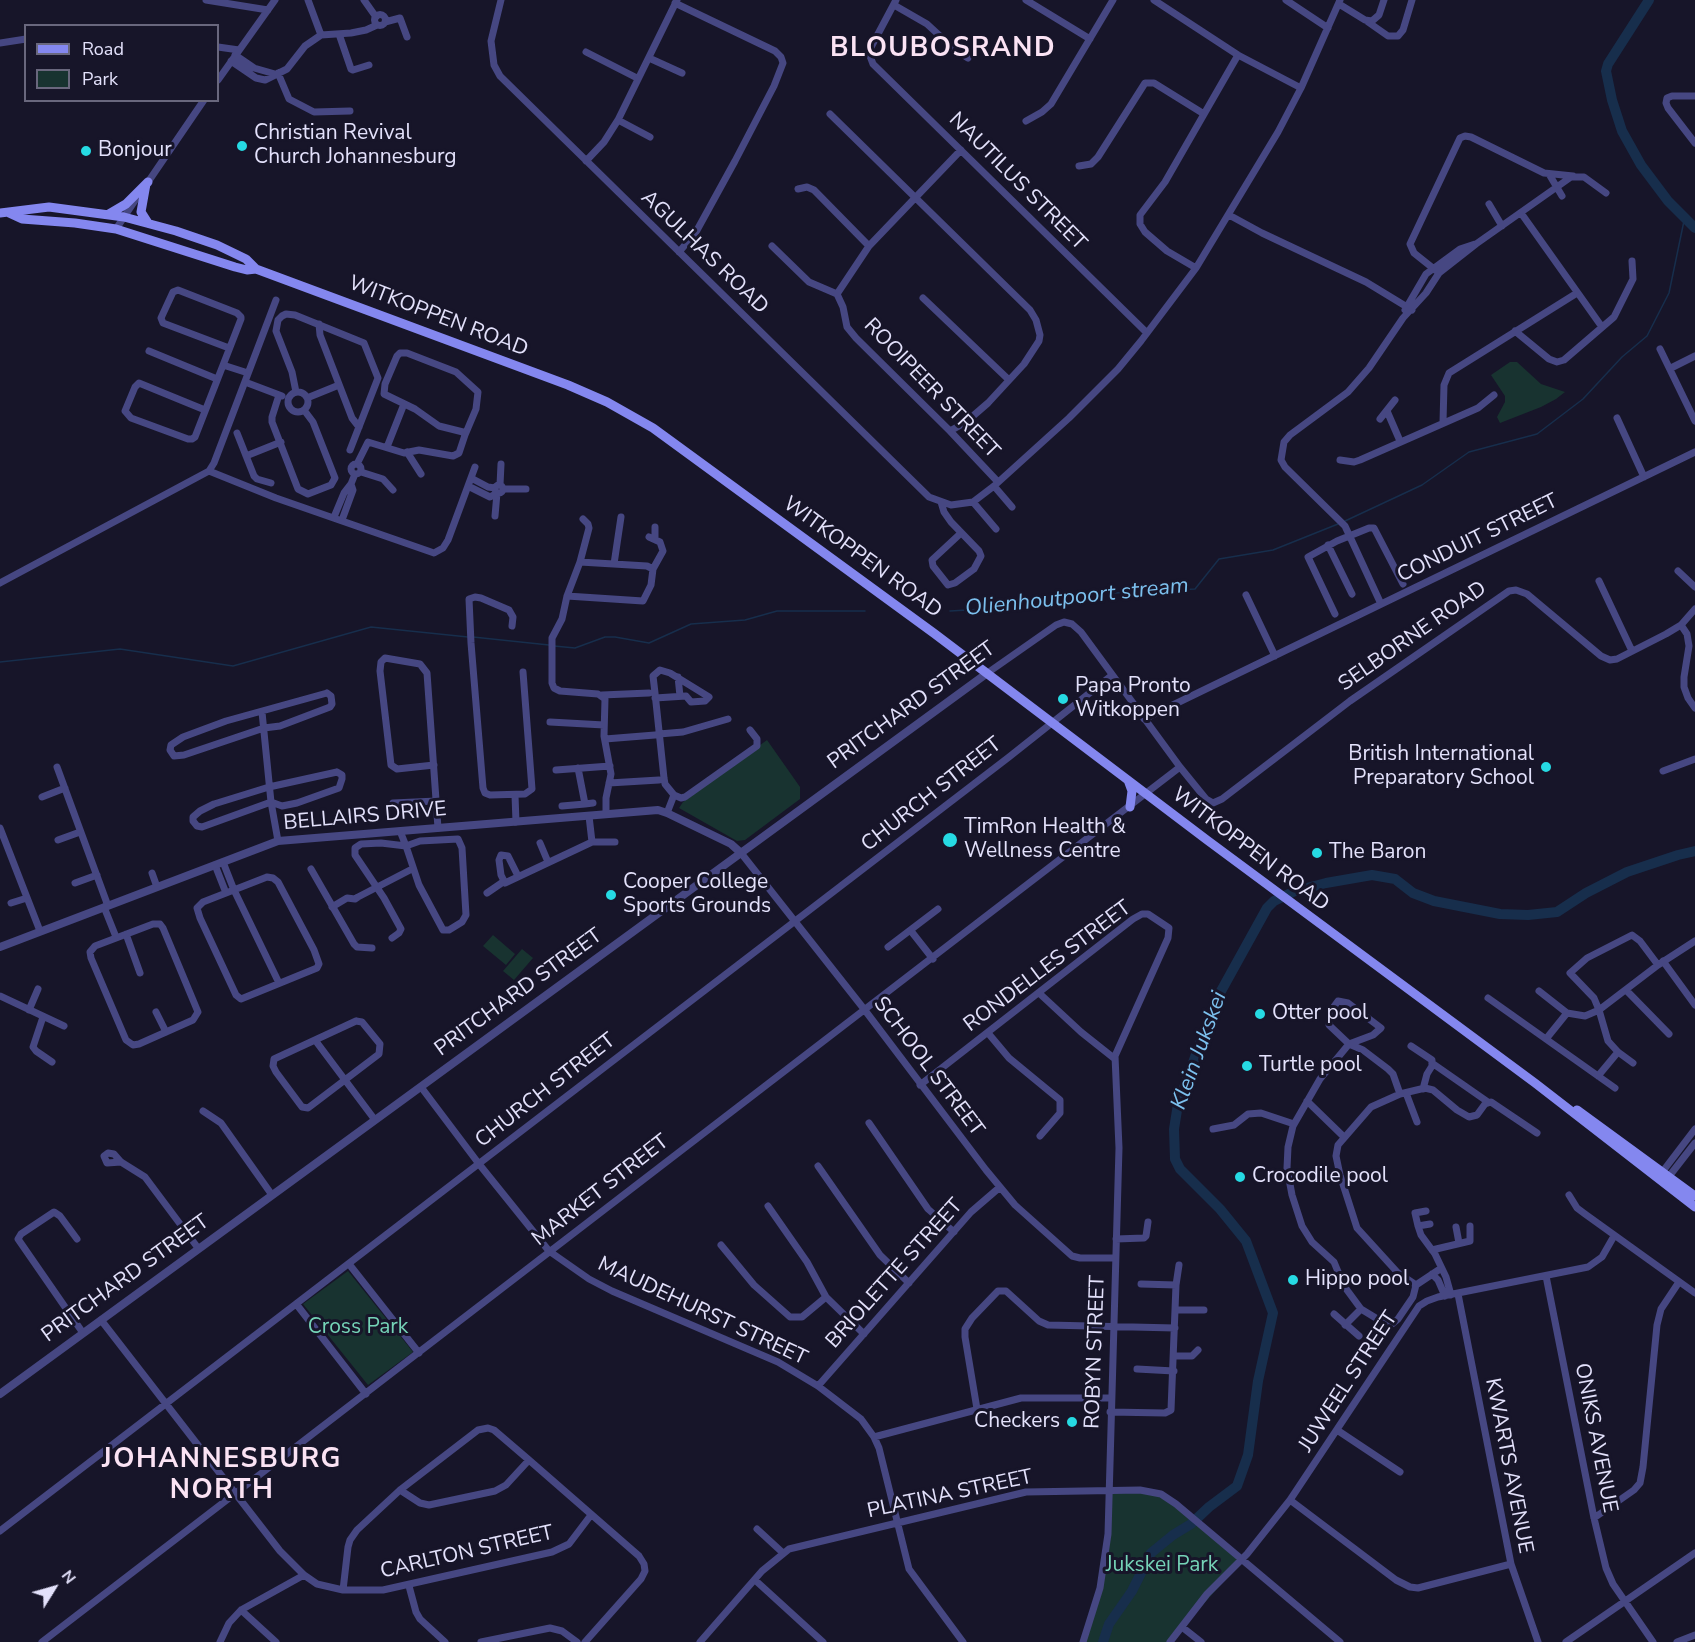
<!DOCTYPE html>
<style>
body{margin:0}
#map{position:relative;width:1695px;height:1642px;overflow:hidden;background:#171529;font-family:"Nunito Sans",sans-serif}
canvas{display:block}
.legend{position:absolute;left:24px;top:24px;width:195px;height:78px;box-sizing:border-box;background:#171529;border:2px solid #69677d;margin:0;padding:8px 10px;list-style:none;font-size:18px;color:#e3e1fb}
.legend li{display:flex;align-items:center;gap:12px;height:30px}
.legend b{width:30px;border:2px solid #69677d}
.north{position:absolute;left:24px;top:1558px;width:60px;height:60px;-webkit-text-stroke:4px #171529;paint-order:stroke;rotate:53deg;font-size:16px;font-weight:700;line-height:24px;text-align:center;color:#e3e1fb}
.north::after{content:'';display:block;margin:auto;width:21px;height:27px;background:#e3e1fb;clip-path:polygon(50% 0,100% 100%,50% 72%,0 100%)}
</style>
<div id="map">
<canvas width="1695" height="1642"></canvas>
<ul class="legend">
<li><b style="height:8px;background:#8487ef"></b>Road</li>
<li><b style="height:16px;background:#183330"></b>Park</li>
</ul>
<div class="north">N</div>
</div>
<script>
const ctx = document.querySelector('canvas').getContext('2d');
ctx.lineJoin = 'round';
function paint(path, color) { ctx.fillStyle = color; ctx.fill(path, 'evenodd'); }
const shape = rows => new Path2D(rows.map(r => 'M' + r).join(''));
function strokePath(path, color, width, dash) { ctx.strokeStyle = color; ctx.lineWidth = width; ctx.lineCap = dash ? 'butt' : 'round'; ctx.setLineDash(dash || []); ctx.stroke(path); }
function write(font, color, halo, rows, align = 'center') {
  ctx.font = font + ' "Nunito Sans",sans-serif'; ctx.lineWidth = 6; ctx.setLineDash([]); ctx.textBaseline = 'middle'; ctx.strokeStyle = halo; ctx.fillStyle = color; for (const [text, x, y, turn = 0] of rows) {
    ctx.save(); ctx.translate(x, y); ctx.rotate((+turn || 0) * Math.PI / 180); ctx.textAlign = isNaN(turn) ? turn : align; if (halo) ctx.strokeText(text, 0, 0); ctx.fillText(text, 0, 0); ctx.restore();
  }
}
paint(shape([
 [1510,362,1517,362,1541,384,1565,392,1556,399,1541,407,1500,423,1497,417,1505,402,1505,396,1491,375],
 [767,740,800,787,800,799,745,840,737,841,679,808,683,802],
 [493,935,515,954,506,965,483,946],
 [522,949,533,958,514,980,503,971],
 [348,1271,413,1352,368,1385,303,1304],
 [1111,1490,1161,1494,1243,1560,1183,1627,1172,1642,1085,1642,1102,1588]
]), '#183330');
strokePath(shape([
 [1345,521,1422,485,1469,452,1537,434,1583,399,1622,357,1647,336,1669,293,1685,216],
 [950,611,1054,605,1094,594,1195,589,1219,559,1273,550,1338,524],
 [473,637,549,645],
 [554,646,575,648,605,637,615,637,649,643,691,624,745,620,777,611,865,611],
 [0,662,120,649,233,666,371,627,468,637]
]), '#172e4c', 1.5);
strokePath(shape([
 [1649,0,1608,64,1606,71,1612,100,1622,131,1641,165,1668,201,1695,228],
 [1103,1642,1109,1624,1132,1591,1151,1553,1173,1535,1191,1524,1209,1507,1237,1486,1248,1455,1258,1381,1273,1313,1246,1241,1220,1209,1180,1169,1175,1159,1174,1129,1178,1104,1215,1002,1267,908,1274,901,1295,891,1326,883,1372,875,1395,879,1413,893,1434,901,1500,914,1528,915,1557,912,1586,893,1627,872,1678,855,1695,851]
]), '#172e4c', 10);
strokePath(shape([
 [206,0,268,10],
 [308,0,321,35],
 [364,0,376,17],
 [501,0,491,41,494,65,500,76,929,497,951,505,973,502,994,486,1069,418,1118,369,1141,341,1196,268,1278,132,1301,88,1340,0],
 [896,0,870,49,870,56,873,64,1147,333],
 [1026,0,1090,39],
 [1154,0,1238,55,1301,88],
 [1286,0,1328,28],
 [675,3,775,51,781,57,783,63,774,86,735,161,696,232,679,252],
 [1339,4,1365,20,1372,21,1379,15,1384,0],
 [894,5,927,24,953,48,968,58],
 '374.5 20a5.5 5.5 0 1 1 11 0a5.5 5.5 0 1 1-11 0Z',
 [385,22,400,18,407,37],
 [1368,22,1388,36,1398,36,1403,30,1412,0],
 [339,34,351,69,353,70,369,65],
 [0,43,26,39],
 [218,47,239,50],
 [586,52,637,78],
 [235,55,254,68,275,74],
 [649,58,682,73],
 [231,61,256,78,265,80,287,69,305,46,321,35,351,33,366,30,377,25],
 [278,73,289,99,314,112,350,111],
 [218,80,275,0],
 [1695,96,1672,96,1667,98,1666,103,1668,108,1695,143],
 [830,114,1030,310,1036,320,1040,335,1039,341,1024,364,988,403,966,422,950,431],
 [618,120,650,137],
 [1026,121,1042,112,1051,104,1113,0],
 [961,150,869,246,837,294,843,307,847,327,856,338,950,431,998,482],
 [586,161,604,142,618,120,677,0],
 [1079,166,1091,164,1098,157,1145,83,1154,83,1204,114],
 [1549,174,1562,196],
 [146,185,204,100],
 [798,189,807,187,814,190,869,246],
 [1489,204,1502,226],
 [1521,213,1602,327],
 [1229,215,1262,233,1366,282,1412,310],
 [116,229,138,196],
 [772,246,809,282,837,294],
 [1196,268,1167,251,1145,232,1140,224,1140,215,1165,182,1238,55],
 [1439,273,1414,253,1410,244,1460,138,1465,136,1471,137,1544,173,1573,176],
 [923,298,1009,380],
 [1405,310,1426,274,1460,249,1475,244],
 [319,324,320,335,352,418,359,427],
 [1515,331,1549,359,1557,362,1564,360,1614,317,1633,279,1632,261],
 [1660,349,1695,421],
 [149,351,217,379],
 [223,365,248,373],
 [1671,368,1695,356],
 [245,382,282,396],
 [296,392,292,372,276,331,278,320,282,316,286,314,295,315,364,343,378,378,350,450],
 '288 402a10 10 0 1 1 20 0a10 10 0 1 1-20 0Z',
 [279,395,272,417,272,422,298,489,308,494,331,485,335,478,313,422,304,410],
 [307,398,339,385],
 [205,410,139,383,135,387,125,411,131,418,188,439,192,439,195,437,241,319,241,317,237,313,178,290,173,292,161,318,163,323,229,348],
 [1387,411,1400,441],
 [1617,418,1644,477],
 [1380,419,1395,400],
 [1443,422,1444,385,1449,373,1577,293],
 [237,433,254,476,257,479,271,483],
 [387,447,404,404],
 [407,452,421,474],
 [246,456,281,442],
 [1340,460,1354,462,1360,460,1478,408,1494,395],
 '351 469a5 5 0 1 1 10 0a5 5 0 1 1-10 0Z',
 [357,464,368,442,404,453,419,450,453,456,459,453,465,435,463,432,439,426,415,409,384,394,385,384,397,356,400,353,407,353,456,372,478,392,476,409,465,435],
 [209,471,276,498,434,553,443,548,448,540,475,467],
 [361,472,383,479,393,490],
 [471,478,488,487,495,488],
 '495 489a4 4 0 1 1 8 0a4 4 0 1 1-8 0Z',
 [500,485,501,464],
 [468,486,490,497,497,493],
 [994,486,1012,507],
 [503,489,526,489],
 [941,502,944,512,951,522,979,551,981,556,974,569,955,583,948,585,933,566,932,560,961,533],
 [973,502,996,529],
 [495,516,497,493],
 [334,517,344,493,351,484],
 [342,520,353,490,351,484,355,474],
 [655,527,655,538],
 [1328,545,1352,594],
 [580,562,589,528,588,524,583,519],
 [614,564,621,517],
 [1678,571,1695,587],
 [1599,581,1632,651],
 [0,583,209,471,214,463,276,300],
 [1246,595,1275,656],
 [567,596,580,562,647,566,653,569],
 [1381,604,1345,526,1285,467,1281,460,1284,442,1290,435,1348,392,1369,368,1403,318,1426,293,1439,273,1476,244,1571,177,1584,177,1606,193],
 [1335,614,1308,557,1337,541,1369,528,1374,528,1403,584],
 [1681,625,1687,634,1689,646,1684,677,1684,687,1688,698,1695,708],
 [512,626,513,617,509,610,481,598,475,597,469,599,471,643,483,788,485,793,490,795,525,794,532,789,523,672],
 [986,674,1056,625,1064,622,1072,624,1081,632,1180,767,1206,799,1213,803,1222,799,1350,701,1509,591,1516,590,1527,594,1601,656,1610,660,1617,659,1666,634,1681,625,1695,609],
 [678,677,680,696],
 [327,693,331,696,332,704,330,707,280,726,264,728,184,755,174,756,170,750,171,745,183,737,226,721,327,693],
 [602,695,649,693],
 [655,698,686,696,691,702,705,701,709,697,670,673,660,670,653,676,655,693,664,778,665,784,674,795],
 [262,712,271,802,278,841],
 [1144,719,1695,452],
 [550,722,604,725],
 [659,734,683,732,728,719],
 [605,739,655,735],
 [434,765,397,769,391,765,380,671,381,662,385,658,420,664,427,673,438,828],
 [57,767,108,906],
 [578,768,585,804,593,803],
 [556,770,610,766],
 [1663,771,1695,759],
 [337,772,342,775,342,779,339,788,297,803,282,806,271,802,202,827,197,826,193,821,193,817,200,811,214,804,269,787,337,772],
 [609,783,659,780],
 [515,795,516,822],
 [42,797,65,788],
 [393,803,437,801],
 [562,806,585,804],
 [667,813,674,795,681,798,685,797,757,746,757,739,750,730],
 [606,814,606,798,611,774,604,736,605,699,598,694,560,691,554,688,552,683,552,638,562,619,567,596,643,601,651,585,653,569,663,551,660,542,649,537],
 [0,828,40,931],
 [58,840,80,832],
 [592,842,615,842],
 [540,843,548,862],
 [741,853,864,1009,986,1170,1015,1205,1072,1256,1080,1258,1115,1258],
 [223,862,234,890,279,983],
 [215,865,226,893],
 [311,869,354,944,357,947,372,948],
 [152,873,157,887],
 [518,876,508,856,501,855,499,860,501,875,505,883,592,842,589,816],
 [267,877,273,878,278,882,314,950,319,964,317,968,241,999,236,995,200,918,197,908,203,902,267,877],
 [75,883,97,875],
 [487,893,503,882],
 [11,903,27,898],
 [104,907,116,937],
 [332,907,347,898,355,899,358,897,412,869],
 [153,924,160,924,163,928,198,1012,193,1020,139,1044,133,1045,126,1040,91,958,90,952,95,946,153,924],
 [911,931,933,959],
 [126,934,140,973],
 [392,938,399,933,401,929,384,898,355,855,355,848,361,844,381,843,406,846,420,841,458,839,462,848,466,915,462,922,449,930,443,930,419,885,406,846,400,831],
 [888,947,938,909],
 [1663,961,1695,1005],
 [1626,990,1669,1034],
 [1539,991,1567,1013,1585,1016,1599,1010,1658,965,1695,941],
 [1039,993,1081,1032,1115,1059],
 [0,996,64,1026],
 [1488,998,1615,1088],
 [29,1010,38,989],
 [156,1012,166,1032],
 [43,1017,33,1047,36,1051,52,1062],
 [356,1021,362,1022,380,1044,379,1054,312,1105,308,1108,302,1107,276,1072,273,1066,274,1059,356,1021],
 [988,1033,1009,1058,1060,1100,1060,1113,1040,1136],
 [1546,1039,1567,1013],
 [315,1040,375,1120],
 [1411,1046,1432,1060,1432,1066,1427,1074,1423,1089],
 [1432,1063,1488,1102],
 [1633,1063,1618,1052,1608,1041,1599,1010,1594,998,1570,973,1587,958,1632,935,1640,941,1658,965],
 [1598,1076,1618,1052],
 [920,1085,1133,919,1142,914,1148,914,1169,928,1168,938,1115,1056,1119,1148,1108,1534,1100,1588,1083,1642],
 [421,1087,479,1164,549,1251,589,1279,612,1291,778,1362,818,1386,861,1419,874,1437,879,1448,909,1569,963,1642],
 [1406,1093,1417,1122],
 [1400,1094,1393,1074,1388,1069,1363,1050,1349,1044,1329,1025,1330,1012,1338,1001,1348,1003,1381,1028,1373,1035,1349,1044,1320,1079,1293,1126,1288,1147,1287,1168,1292,1195,1302,1226,1312,1242,1334,1262,1344,1286,1361,1309,1384,1323,1392,1324,1398,1319,1413,1297,1416,1285],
 [1307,1101,1344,1137],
 [203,1111,221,1123,272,1195],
 [869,1123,928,1209,954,1232],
 [1213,1129,1234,1125,1248,1114,1261,1113,1294,1124],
 [121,1162,107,1163,104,1156,108,1153,114,1154,121,1162,145,1177,198,1248],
 [818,1166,880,1255,909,1283],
 [1660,1175,1695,1129],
 [1667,1179,1695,1143],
 [1569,1195,1577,1208,1585,1214,1695,1293],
 [768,1206,807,1262,826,1297,864,1334],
 [1426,1211,1415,1213,1418,1226,1421,1235,1435,1254,1446,1277,1451,1295],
 [1418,1226,1430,1224],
 [1456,1227,1459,1243],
 [77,1239,60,1216,54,1212,21,1234,18,1239,83,1333],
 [1116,1239,1144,1238,1146,1236,1148,1222],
 [721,1245,754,1285,790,1317,802,1317,826,1297],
 [1432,1250,1470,1241,1470,1226],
 [349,1264,419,1353],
 [1432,1274,1438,1280,1445,1296],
 [1546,1276,1594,1518,1606,1568,1613,1584,1653,1642],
 [1141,1284,1176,1285],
 [1416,1285,1398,1273,1357,1228,1340,1175,1336,1156,1338,1145,1371,1107,1400,1094,1425,1088,1433,1090,1457,1110,1469,1117,1477,1115,1485,1104,1491,1102,1537,1133],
 [1416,1285,1440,1269],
 [1458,1294,1511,1564,1538,1642],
 [297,1305,366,1394],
 [1176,1310,1204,1310],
 [1334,1314,1359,1336],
 [101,1320,280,1551,304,1575,317,1584,343,1590,383,1590,552,1552,569,1544,591,1515],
 [1345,1325,1361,1309],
 [1174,1356,1192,1356,1198,1350],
 [1137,1369,1174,1371],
 [818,1386,971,1212,1000,1187],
 [977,1409,965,1337,965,1329,972,1318,998,1291,1006,1291,1039,1321,1048,1325,1175,1328],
 [1110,1412,1165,1413,1171,1410,1176,1285,1179,1265],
 [1337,1430,1400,1472],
 [874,1437,1021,1398,1111,1398],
 [400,1490,420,1503,429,1505,495,1491,506,1485,529,1460],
 [1290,1500,1396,1580,1410,1587,1418,1588,1511,1564],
 [1594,1518,1634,1490,1640,1483,1643,1467,1657,1325,1661,1309,1679,1282],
 [757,1529,783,1553],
 [0,1531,1009,757,1111,676],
 [755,1580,823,1642],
 [409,1586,416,1612,420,1619,445,1642],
 [343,1590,348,1547,350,1540,357,1530,400,1490,478,1430,488,1428,494,1430,529,1460,639,1556,644,1564,645,1571,641,1579,585,1642],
 [241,1610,276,1642],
 [1182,1627,1201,1642],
 [42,1642,1180,767],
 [220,1642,229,1623,241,1610,304,1575],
 [481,1642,550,1628,562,1631,577,1642],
 [700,1642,762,1571,789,1549,1026,1492,1140,1490,1161,1494,1176,1504,1340,1642],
 [1170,1642,1207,1594,1247,1554,1290,1500,1419,1306,1427,1301,1438,1297,1588,1267,1602,1257,1614,1236],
 [1566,1642,1695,1553],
 [1677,1642,1695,1635]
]), '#464782', 7);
strokePath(shape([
 [0,947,278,841,658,810,667,813,731,844,741,853],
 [0,1394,986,674]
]), '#464782', 8);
strokePath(shape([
 [146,184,141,212,148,223],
 [0,213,49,207,124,217,176,231,217,245,246,259,256,269],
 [9,213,22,219,75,223,116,229,235,267,247,270,256,269,568,385,607,402,653,428,935,634,1207,840,1535,1083,1695,1207],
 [109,214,126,204,148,182],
 [1128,780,1132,791,1130,807],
 [1577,1110,1695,1196]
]), '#8487ef', 9);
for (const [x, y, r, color] of [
 [242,146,6,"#26dae3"],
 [86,151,6,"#26dae3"],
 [1063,699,6,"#26dae3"],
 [1546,767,6,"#26dae3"],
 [950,840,8,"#26dae3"],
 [1317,853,6,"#26dae3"],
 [611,895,6,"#26dae3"],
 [1260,1014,6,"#26dae3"],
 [1247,1066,6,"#26dae3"],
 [1240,1177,6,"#26dae3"],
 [1293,1280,6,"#26dae3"],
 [1072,1422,6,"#26dae3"]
]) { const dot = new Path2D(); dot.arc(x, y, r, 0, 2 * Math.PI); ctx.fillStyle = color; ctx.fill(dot); strokePath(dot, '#171529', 2); }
write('21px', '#e3e1fb', '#171529', [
 ["Christian Revival",254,134],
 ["Church Johannesburg",254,158],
 ["Bonjour",98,151],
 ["Papa Pronto",1075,687],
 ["Witkoppen",1075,711],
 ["British International",1534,755,"right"],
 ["Preparatory School",1534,779,"right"],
 ["TimRon Health &",964,828],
 ["Wellness Centre",964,852],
 ["The Baron",1329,853],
 ["Cooper College",623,883],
 ["Sports Grounds",623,907],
 ["Otter pool",1272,1014],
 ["Turtle pool",1259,1066],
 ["Crocodile pool",1252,1177],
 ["Hippo pool",1305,1280],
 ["Checkers",1060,1422,"right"]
], 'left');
write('21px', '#e3e1fb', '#171529', [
 ["NAUTILUS STREET",1017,182,45],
 ["AGULHAS ROAD",704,253,44],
 ["WITKOPPEN ROAD",438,317,21],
 ["ROOIPEER STREET",931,389,46],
 ["CONDUIT STREET",1478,539,-26],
 ["WITKOPPEN ROAD",862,558,36],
 ["SELBORNE ROAD",1413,637,-35],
 ["PRITCHARD STREET",912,706,-36],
 ["CHURCH STREET",932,795,-38],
 ["BELLAIRS DRIVE",365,817,-5],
 ["WITKOPPEN ROAD",1250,850,37],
 ["RONDELLES STREET",1048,967,-37],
 ["PRITCHARD STREET",519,993,-36],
 ["SCHOOL STREET",928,1067,53],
 ["CHURCH STREET",546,1091,-38],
 ["MARKET STREET",601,1191,-38],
 ["BRIOLETTE STREET",895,1274,-48],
 ["PRITCHARD STREET",126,1279,-36],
 ["MAUDEHURST STREET",702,1312,25],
 ["ROBYN STREET",1096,1352,-88],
 ["JUWEEL STREET",1349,1382,-57],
 ["ONIKS AVENUE",1595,1438,79],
 ["KWARTS AVENUE",1508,1466,79],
 ["PLATINA STREET",950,1495,-12],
 ["CARLTON STREET",467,1553,-13]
]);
write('21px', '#75d3b7', '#171529', [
 ["Cross Park",358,1328],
 ["Jukskei Park",1162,1566]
]);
write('italic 22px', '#7cc0ee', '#171529', [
 ["Olienhoutpoort stream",1077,598,-6],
 ["Klein Jukskei",1200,1051,-70]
]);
ctx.letterSpacing = '1.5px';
write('bold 27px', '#fbe3f4', '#171529', [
 ["BLOUBOSRAND",943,49],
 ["JOHANNESBURG",222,1460],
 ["NORTH",222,1491]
]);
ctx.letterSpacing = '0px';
</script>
